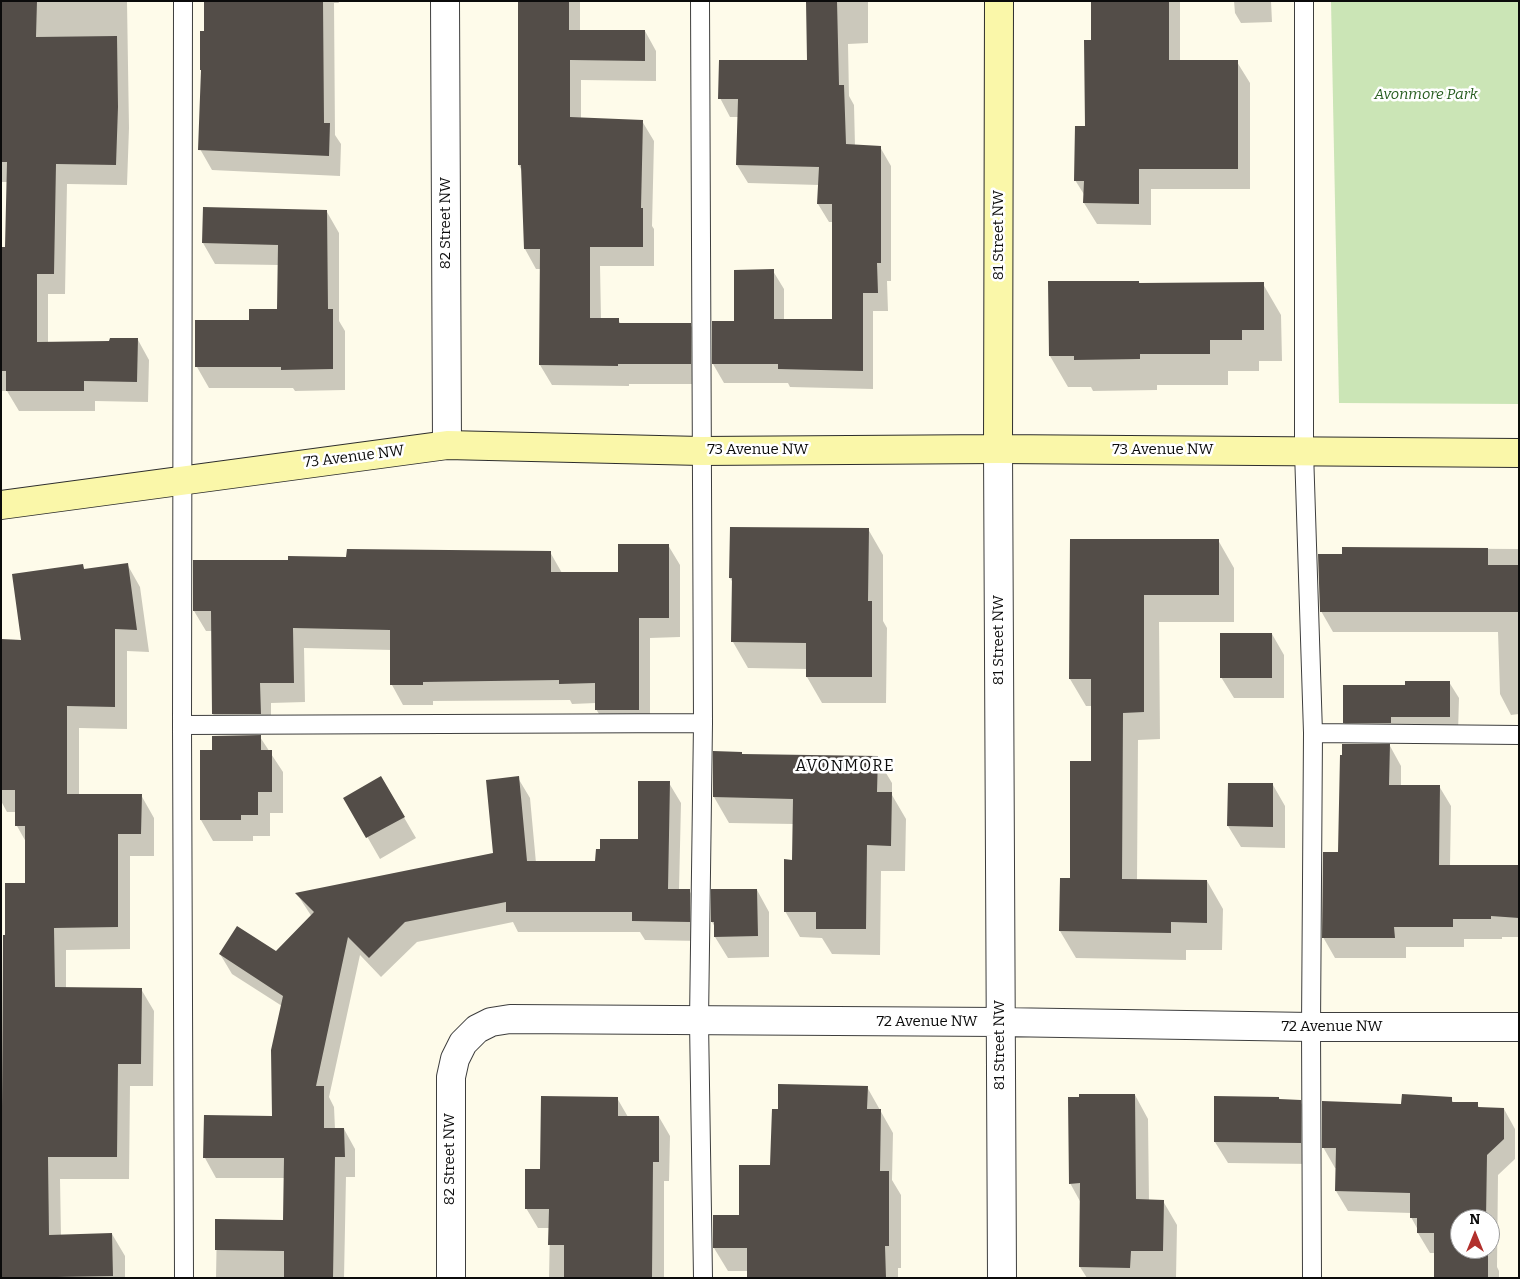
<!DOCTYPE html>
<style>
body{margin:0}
#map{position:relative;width:1520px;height:1279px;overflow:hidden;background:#fefbea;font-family:Bitter,serif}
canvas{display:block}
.frame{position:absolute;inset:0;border:2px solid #0b0b0b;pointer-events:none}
.north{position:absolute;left:1450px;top:1209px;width:50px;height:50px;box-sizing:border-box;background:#fff;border:1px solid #9d9d9d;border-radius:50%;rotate:0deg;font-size:14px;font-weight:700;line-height:20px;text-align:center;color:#0b0b0b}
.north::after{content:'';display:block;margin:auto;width:18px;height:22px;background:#b1302c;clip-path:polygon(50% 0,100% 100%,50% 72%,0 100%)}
</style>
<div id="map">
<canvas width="1520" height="1279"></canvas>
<div class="frame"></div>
<div class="north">N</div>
</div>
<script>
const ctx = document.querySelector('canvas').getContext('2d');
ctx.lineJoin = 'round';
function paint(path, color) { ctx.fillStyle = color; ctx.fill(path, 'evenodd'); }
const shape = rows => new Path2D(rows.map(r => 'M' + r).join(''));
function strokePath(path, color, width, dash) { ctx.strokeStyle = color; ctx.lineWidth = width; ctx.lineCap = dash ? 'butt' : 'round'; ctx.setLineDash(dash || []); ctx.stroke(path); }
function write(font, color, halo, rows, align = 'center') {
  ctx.font = font + ' Bitter,serif'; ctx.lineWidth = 5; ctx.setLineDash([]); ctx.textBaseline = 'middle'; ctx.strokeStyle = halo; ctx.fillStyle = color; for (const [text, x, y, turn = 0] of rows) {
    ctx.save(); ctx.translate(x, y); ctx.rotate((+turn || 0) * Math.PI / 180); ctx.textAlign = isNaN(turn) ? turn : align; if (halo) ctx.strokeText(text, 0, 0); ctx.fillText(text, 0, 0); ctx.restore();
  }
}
paint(shape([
 [1331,1,1519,1,1519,404,1339,403]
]), '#cbe5b6');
paint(shape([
 [1,1,129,1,127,2,129,128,127,185,67,184,65,294,48,294,48,343,111,343,138,340,149,360,148,402,95,401,95,411,19,411,7,391,1,391,1,248,6,248,8,182,1,182],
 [205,1,338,1,339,3,334,3,335,135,341,144,340,176,212,170,200,149,205,33],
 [519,1,580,1,580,31,645,31,656,51,656,81,581,80,581,119,642,121,654,141,652,226,654,229,654,266,600,266,601,319,618,320,621,324,690,324,702,344,702,384,629,384,629,386,552,385,540,365,541,269,536,269,525,249,522,171,519,165],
 [808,1,868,1,868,43,848,44,849,96,854,105,855,146,880,147,891,166,891,281,887,281,888,311,873,311,873,389,790,387,788,383,724,383,713,364,736,322,773,271,784,289,784,320,833,320,833,222,829,222,818,204,819,185,748,183,737,165,738,117,730,117,720,98,808,62],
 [1092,1,1180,1,1180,62,1237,62,1250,83,1250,189,1151,189,1151,225,1097,224,1084,203,1085,196,1075,180,1086,127,1092,41],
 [1234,1,1271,1,1272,22,1241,23,1235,13],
 [327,212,339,233,339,321,345,331,345,390,295,391,293,388,209,388,197,367,197,321,250,321,278,310,279,265,215,264,203,243],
 [1139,282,1140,284,1263,284,1281,315,1282,361,1259,361,1259,371,1228,371,1228,385,1157,385,1157,390,1093,391,1091,387,1068,387,1050,356],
 [868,529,883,555,883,621,887,628,886,703,822,703,807,677,807,669,748,668,733,642,733,583,730,578],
 [1072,540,1218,540,1234,568,1234,622,1159,622,1160,739,1138,740,1137,881,1207,881,1223,909,1222,950,1186,950,1186,960,1076,958,1060,931,1092,763,1092,706,1086,706,1070,679],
 [668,545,680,565,680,637,650,638,650,729,608,729,596,709,596,703,572,704,570,700,433,701,433,705,403,705,392,685,392,650,304,648,305,702,271,703,271,734,225,734,213,714,213,631,206,631,194,611,289,561,550,552,562,573,619,573],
 [1344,548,1519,549,1519,714,1511,715,1500,694,1498,632,1333,632,1321,611,1344,555],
 [127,564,140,587,149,652,127,651,127,729,79,728,79,795,141,795,154,818,154,856,130,856,130,949,66,950,66,988,141,989,154,1011,153,1086,130,1086,129,1179,60,1179,61,1236,112,1234,125,1256,125,1278,1,1278,1,1120,5,1120,6,936,26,885,26,842,17,826,17,812,7,812,1,801,1,641,23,641,82,565,85,570],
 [1272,634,1284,655,1284,698,1234,698,1221,677],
 [1449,682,1459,698,1458,733,1353,739,1344,722,1406,686],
 [260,737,283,772,283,813,270,813,270,836,253,836,253,841,213,841,201,820,201,751,213,751],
 [1390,746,1401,766,1401,786,1439,786,1451,806,1450,866,1519,866,1519,937,1502,937,1502,939,1464,939,1464,947,1406,947,1406,958,1335,958,1323,937,1339,853],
 [743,756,877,758,892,783,892,795,906,819,905,871,881,871,880,955,832,954,822,938,800,937,785,911,793,861,794,824,729,823,714,797],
 [381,778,416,838,380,859,345,798],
 [518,778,530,798,536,863,597,863,639,841,669,783,681,803,679,890,689,890,701,910,701,941,645,940,640,932,518,932,513,922,417,942,381,977,360,955,329,1097,334,1107,335,1129,344,1129,355,1149,355,1177,346,1177,344,1278,216,1278,217,1221,284,1222,285,1178,216,1178,205,1158,205,1116,273,1117,282,1006,232,974,220,954,276,952,312,917,297,894,494,854],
 [1273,785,1285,806,1285,848,1241,847,1228,826],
 [757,890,769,912,769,957,728,958,715,937,715,927,712,922],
 [867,1087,893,1133,892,1180,901,1195,901,1268,898,1268,898,1278,748,1278,748,1271,728,1271,714,1248,740,1216,772,1166,779,1110],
 [1135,1095,1148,1119,1149,1201,1163,1201,1177,1225,1176,1278,1087,1278,1080,1267,1081,1203,1070,1183],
 [617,1098,628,1117,659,1117,670,1136,669,1181,664,1181,664,1278,549,1278,550,1228,538,1228,526,1208,541,1170],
 [1279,1098,1280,1100,1300,1101,1312,1122,1312,1164,1228,1163,1215,1142],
 [1451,1099,1454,1103,1477,1104,1480,1109,1504,1109,1515,1129,1515,1159,1498,1175,1497,1267,1499,1271,1499,1278,1436,1278,1436,1253,1430,1253,1418,1233,1418,1230,1411,1217,1411,1213,1348,1211,1336,1191,1337,1168,1335,1168,1323,1147,1403,1105],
 [1460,1219,1490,1219,1490,1249,1460,1249]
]), '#0003');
paint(shape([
 [1,1,37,1,36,37,117,36,118,107,116,165,56,164,54,274,37,274,37,342,109,341,110,338,138,338,137,382,84,381,84,391,6,391,6,371,1,371,1,247,5,247,7,162,1,162],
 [204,1,323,1,324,123,330,123,329,156,198,150,201,70,200,70,200,31,204,31],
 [518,1,569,1,569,30,645,30,645,61,570,60,570,117,643,120,641,208,643,208,643,247,590,247,590,318,619,318,619,323,691,323,691,364,618,364,618,366,539,365,540,249,524,249,521,165,518,165],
 [806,1,837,1,839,85,844,85,846,144,881,146,881,263,877,263,878,293,863,293,863,371,778,369,778,364,712,364,712,321,734,321,734,270,774,269,774,319,832,319,832,204,817,204,819,167,736,165,738,99,718,99,719,60,807,60],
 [1091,1,1169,1,1169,60,1238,60,1238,169,1139,169,1139,204,1083,203,1084,181,1074,181,1075,126,1085,126,1084,40,1091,40],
 [203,207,327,210,328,309,333,309,333,369,281,370,281,367,195,367,195,320,249,320,249,309,277,309,278,245,202,243],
 [1048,281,1139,281,1139,283,1264,282,1264,330,1242,330,1242,340,1210,340,1210,354,1140,354,1140,359,1074,360,1074,356,1049,356],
 [730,527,869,528,868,601,872,601,872,677,806,677,806,643,731,642,732,578,729,578],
 [1070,539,1219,539,1219,595,1144,595,1144,712,1123,713,1122,879,1207,880,1207,923,1171,922,1171,933,1059,931,1060,878,1070,878,1070,761,1091,761,1091,679,1069,679],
 [618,544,669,544,669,618,639,618,639,710,595,710,595,683,559,684,559,680,423,682,423,685,390,685,390,630,293,628,294,683,260,683,261,714,212,714,211,611,193,611,193,560,288,560,288,556,346,557,347,549,551,551,551,572,618,572],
 [1342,547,1488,548,1488,565,1519,565,1519,612,1320,612,1318,554,1342,554],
 [128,563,137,630,115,629,115,707,67,706,67,794,142,794,141,834,118,834,118,927,54,928,55,987,142,988,141,1064,118,1064,117,1157,48,1157,49,1235,112,1233,113,1276,1,1278,3,935,5,935,5,883,25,883,25,826,15,826,15,790,1,790,1,639,21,640,12,574,83,564,84,569],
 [1220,633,1272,633,1272,678,1220,678],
 [1405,681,1450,681,1450,717,1391,717,1391,723,1343,723,1343,685,1405,685],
 [261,735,261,750,272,750,272,792,258,792,258,815,241,815,241,820,200,820,200,750,212,750,212,736],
 [1342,744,1390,744,1389,785,1440,785,1439,865,1519,865,1519,918,1491,916,1491,919,1453,919,1453,927,1394,927,1395,938,1322,938,1323,852,1338,852,1340,755,1342,755],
 [713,751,742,752,742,754,878,756,877,792,892,792,891,846,867,845,866,929,816,929,816,912,784,912,784,859,792,860,793,799,713,797],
 [381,776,405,817,366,838,343,798],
 [519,776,527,861,595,861,596,849,600,849,600,839,638,839,638,781,670,781,668,889,690,889,690,922,632,921,632,912,506,912,506,902,405,922,369,958,348,937,316,1086,324,1086,324,1128,344,1128,345,1157,335,1157,333,1278,284,1278,284,1251,215,1250,215,1219,283,1220,284,1158,203,1158,204,1115,272,1116,271,1050,283,996,219,954,237,926,276,951,314,912,295,893,493,853,486,780],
 [1228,783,1273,783,1273,827,1227,826],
 [711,889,757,889,758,936,714,937,714,922,711,922],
 [778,1084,868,1086,867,1109,881,1109,880,1171,889,1171,889,1246,885,1246,886,1278,747,1278,747,1248,713,1248,713,1215,739,1215,739,1165,770,1165,772,1109,778,1109],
 [1079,1094,1135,1094,1136,1199,1164,1200,1163,1251,1131,1251,1130,1268,1079,1267,1080,1183,1069,1184,1068,1097,1079,1097],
 [1402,1094,1452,1097,1452,1102,1478,1102,1478,1107,1504,1108,1504,1139,1487,1155,1486,1219,1460,1219,1460,1249,1488,1250,1488,1278,1434,1278,1434,1233,1417,1233,1417,1218,1410,1218,1410,1193,1335,1191,1336,1148,1322,1148,1322,1101,1401,1104],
 [541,1096,618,1097,618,1116,659,1116,659,1162,653,1162,652,1278,564,1278,564,1245,548,1245,549,1209,525,1209,525,1169,540,1169],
 [1214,1096,1279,1097,1279,1099,1301,1100,1301,1143,1214,1142]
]), '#534d48');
const lane = shape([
 [183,1,182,725,184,1278],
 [700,1,703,723,699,1021,703,1278],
 [1304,1,1304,451,1313,733,1311,1027,1312,1278],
 [182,725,703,723],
 [1313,733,1519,735]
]);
const street = shape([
 [445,1,447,445],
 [998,449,1002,1278],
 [451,1278,451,1077,455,1059,463,1043,477,1029,491,1022,510,1019,1000,1022,1311,1027,1519,1027]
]);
const secondary = shape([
 [998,449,999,1],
 [1,505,447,445,701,451,998,449,1519,453]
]);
strokePath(lane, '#3e3e3e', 20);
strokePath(street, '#3e3e3e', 30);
strokePath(secondary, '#2d2d2d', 30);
strokePath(lane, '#fff', 18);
strokePath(street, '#fff', 28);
strokePath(secondary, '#faf7a9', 28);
write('italic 15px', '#285e20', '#fff', [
 ["Avonmore Park",1426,95]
]);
write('15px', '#0b0b0b', '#fff', [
 ["82 Street NW",446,223,-90],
 ["81 Street NW",999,235,-90],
 ["73 Avenue NW",758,450],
 ["73 Avenue NW",1163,450],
 ["73 Avenue NW",354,457,-7],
 ["81 Street NW",999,640,-90],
 ["72 Avenue NW",927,1022],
 ["72 Avenue NW",1332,1027],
 ["81 Street NW",1000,1045,-90],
 ["82 Street NW",450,1159,-90]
]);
ctx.letterSpacing = '1px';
write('16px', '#0b0b0b', '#fff', [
 ["AVONMORE",845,767]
]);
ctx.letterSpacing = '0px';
</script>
